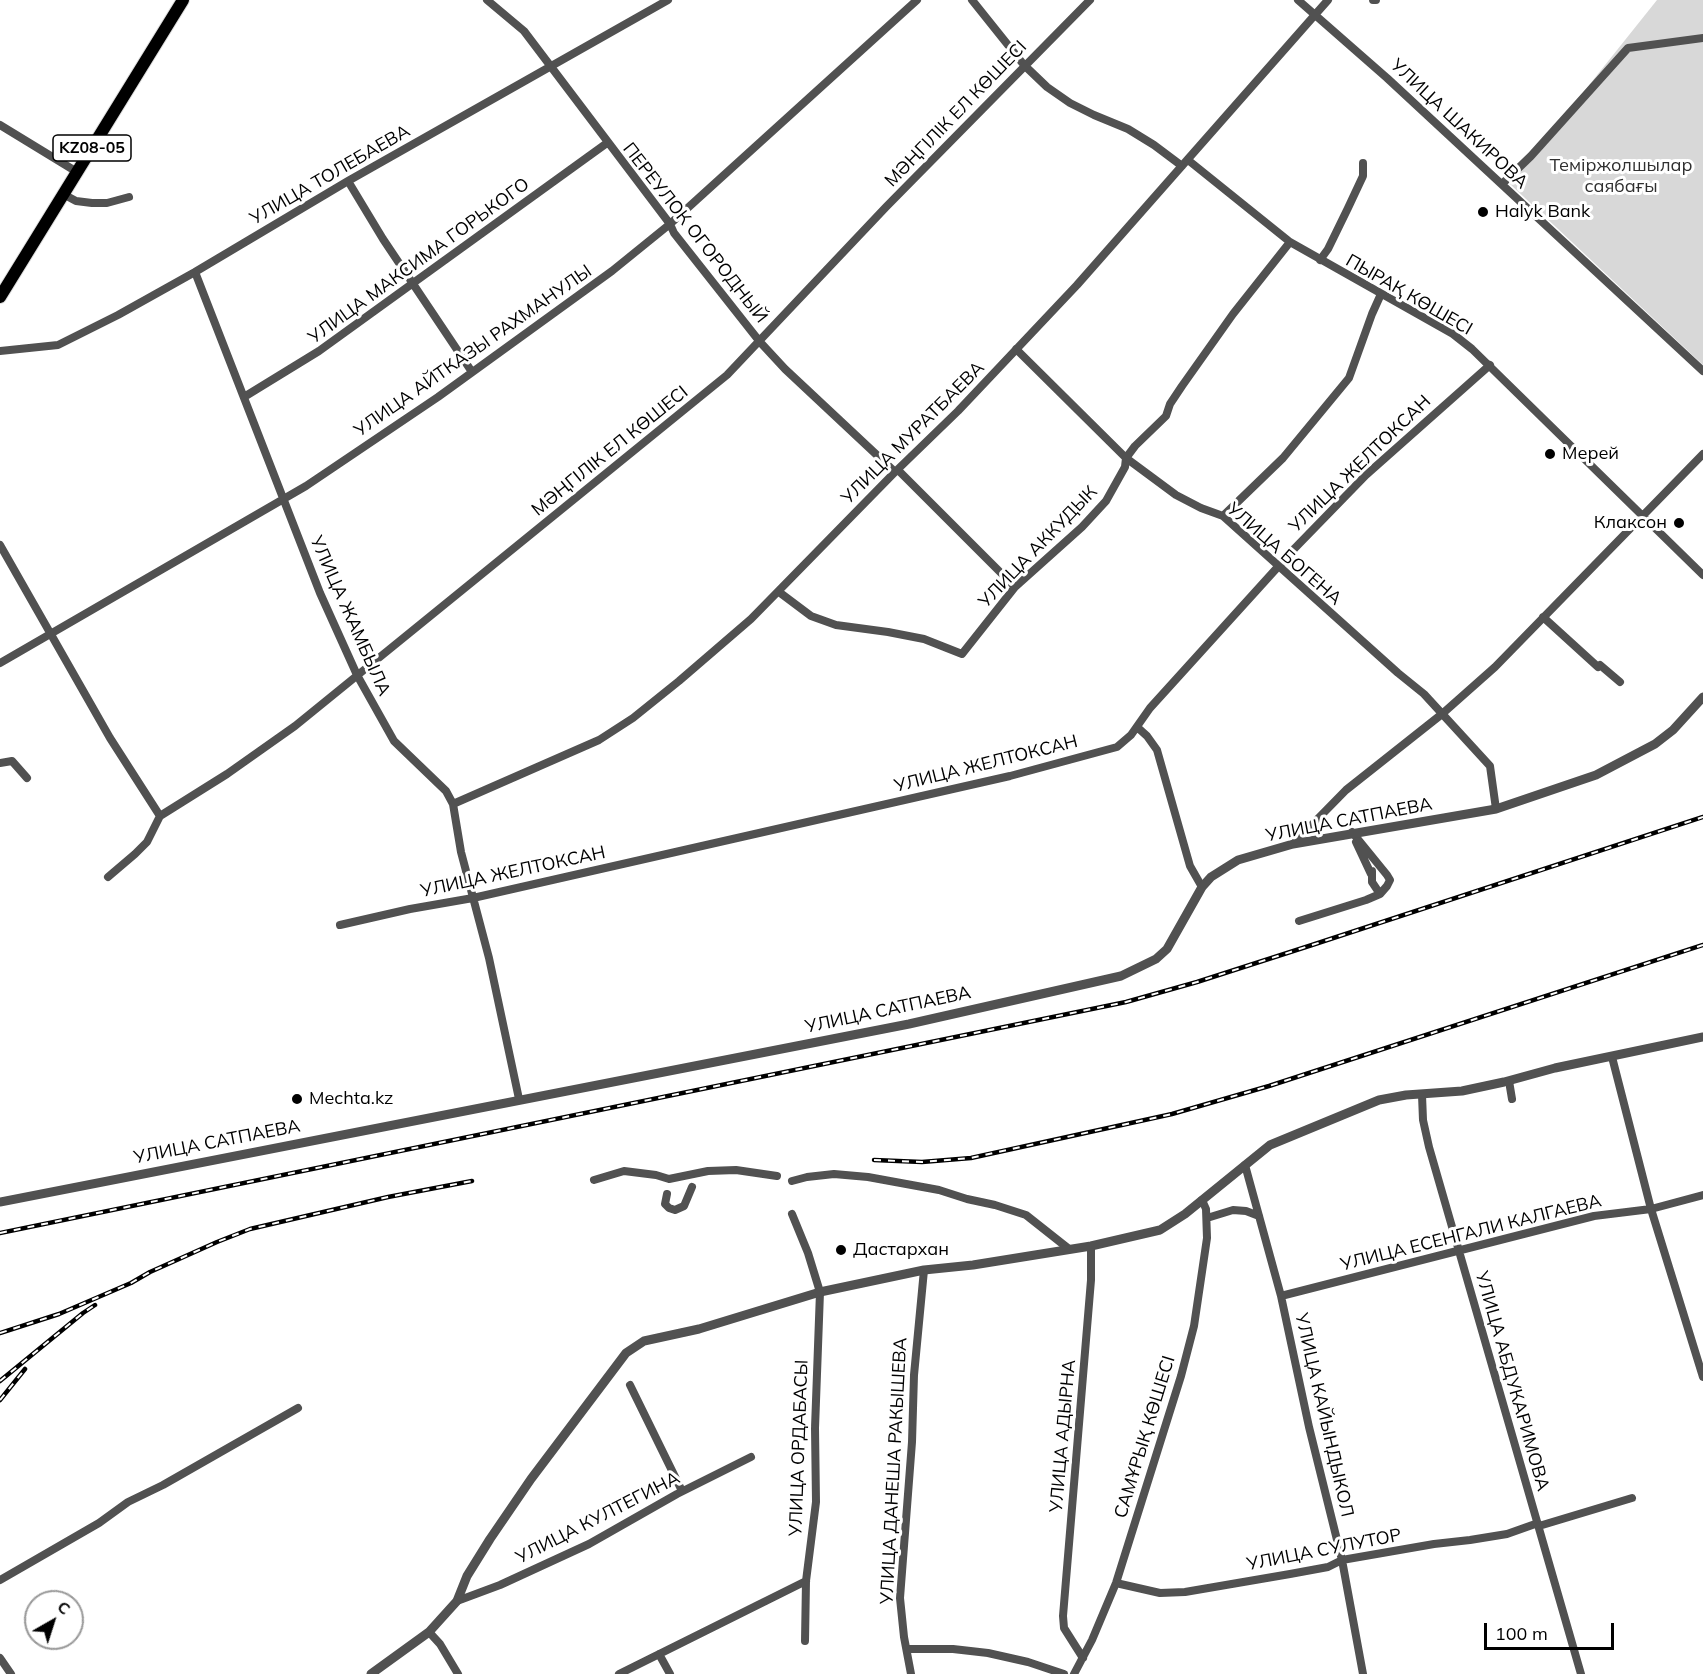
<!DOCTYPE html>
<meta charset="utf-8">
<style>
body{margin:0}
#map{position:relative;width:1703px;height:1674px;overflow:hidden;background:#fff;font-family:Mulish,sans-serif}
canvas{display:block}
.north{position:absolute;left:24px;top:1590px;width:60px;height:60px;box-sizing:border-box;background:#fff;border:2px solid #999;border-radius:50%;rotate:39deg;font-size:16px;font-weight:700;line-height:24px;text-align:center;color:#000}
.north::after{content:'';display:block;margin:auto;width:21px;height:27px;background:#000;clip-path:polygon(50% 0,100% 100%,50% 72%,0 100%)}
.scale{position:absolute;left:1484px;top:1623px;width:130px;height:27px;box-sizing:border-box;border:3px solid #000;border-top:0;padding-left:8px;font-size:18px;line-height:21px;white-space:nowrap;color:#000;-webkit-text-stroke:4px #fff;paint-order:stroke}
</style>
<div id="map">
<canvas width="1703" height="1674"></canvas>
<div class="north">С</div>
<div class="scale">100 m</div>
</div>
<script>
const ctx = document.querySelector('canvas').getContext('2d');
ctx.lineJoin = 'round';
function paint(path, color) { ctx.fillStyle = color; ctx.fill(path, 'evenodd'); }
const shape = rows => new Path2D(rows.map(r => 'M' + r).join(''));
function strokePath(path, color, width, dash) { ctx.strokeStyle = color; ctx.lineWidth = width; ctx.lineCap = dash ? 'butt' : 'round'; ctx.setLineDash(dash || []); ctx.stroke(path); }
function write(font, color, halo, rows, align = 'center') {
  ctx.font = font + ' Mulish,sans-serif'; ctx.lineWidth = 6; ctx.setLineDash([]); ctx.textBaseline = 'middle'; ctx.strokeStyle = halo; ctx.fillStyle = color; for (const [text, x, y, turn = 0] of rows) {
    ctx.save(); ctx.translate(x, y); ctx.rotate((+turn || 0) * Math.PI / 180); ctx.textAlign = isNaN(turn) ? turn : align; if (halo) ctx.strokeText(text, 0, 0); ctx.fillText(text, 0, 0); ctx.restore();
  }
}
paint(shape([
 [1657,0,1703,0,1703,365,1510,184]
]), '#d8d8d8');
const primary = shape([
 [0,297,183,0]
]);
strokePath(primary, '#dbdbdb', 14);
strokePath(shape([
 [487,0,524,31,670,224,674,233,760,342,785,369,895,472],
 [972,0,1024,65,1047,87,1070,103,1094,115,1128,129,1154,145,1182,166],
 [1298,0,1387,78,1703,371],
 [1373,0,1376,0],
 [0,125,77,172],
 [1188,160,1290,242,1453,334,1472,349,1703,575],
 [348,181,383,239,472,372],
 [1502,184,1531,156,1628,48,1703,38],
 [63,194,76,201,92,203,107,203,129,197],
 [1320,260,1328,249,1348,208,1363,176,1363,163],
 [195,272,320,593,357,675,394,741,446,791,453,804,461,852,489,958,519,1099],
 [1016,349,1126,458,1176,495,1201,508,1223,516,1398,673,1424,694,1490,766,1496,809],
 [0,351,58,345,118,315,195,272,348,181,668,0],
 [244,397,319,351,607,143],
 [898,470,1015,587],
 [1223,516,1283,458,1349,378,1372,314,1381,294],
 [0,545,110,738,160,816],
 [779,592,811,616,836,625,888,632,924,639,962,654,1015,587,1082,527,1106,501,1125,467,1126,458,1135,446,1166,416,1170,404,1182,386,1233,314,1290,242],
 [1543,617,1598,667],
 [0,663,306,486,438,397,612,271,670,224,917,0],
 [1600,665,1620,682],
 [1137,727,1147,736,1157,750,1190,866,1202,887],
 [0,763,12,761,27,778],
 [453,804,599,740,633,718,679,681,751,619,895,472,958,411,1077,285,1328,0],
 [1356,842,1371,874],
 [1293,844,1346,790,1442,714,1495,667,1703,454],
 [1372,871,1372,882,1380,894],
 [108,877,135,854,147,842,160,816,227,774,295,726,727,375,886,207,1090,0],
 [1299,921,1366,900,1380,894,1387,886,1390,880,1387,875,1352,832],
 [340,925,410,909,473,898,1010,776,1117,747,1131,735,1150,708,1295,548,1366,475,1490,365],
 [1612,1057,1651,1209,1703,1377],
 [1509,1081,1512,1099],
 [1422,1095,1423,1120,1429,1147,1581,1674],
 [1245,1165,1281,1296,1309,1427,1342,1560,1363,1674],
 [594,1180,624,1171,656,1175,669,1179,708,1171,736,1170,777,1176],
 [792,1181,807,1177,834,1174,868,1177,939,1190,967,1199,995,1205,1026,1215,1069,1249],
 [667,1194,665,1204,669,1208,675,1210,684,1206,692,1187],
 [792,1214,808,1253,820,1292,815,1428,816,1502,806,1581,805,1641],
 [1207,1218,1233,1210,1246,1211,1259,1216],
 [1281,1296,1594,1216,1651,1209,1703,1195],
 [630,1385,682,1491],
 [1539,1526,1632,1498],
 [0,1580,99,1523,128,1502,163,1485,298,1408],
 [1116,1583,1160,1593,1185,1592,1290,1574,1328,1567,1342,1560,1434,1544,1470,1540,1507,1534,1538,1523],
 [457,1601,500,1585,589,1544,677,1494,751,1457],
 [429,1632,440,1644,458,1674],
 [908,1649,953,1649,988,1653,1028,1662,1064,1674],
 [659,1654,670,1674],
 [0,1658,11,1674],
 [1083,1658,1064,1628,1063,1616,1091,1280,1091,1246],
 [619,1674,806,1581],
 [911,1674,904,1637,900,1598,912,1442,914,1375,924,1270],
 [1074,1674,1092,1640,1116,1583,1181,1376,1194,1326,1207,1238,1206,1209,1202,1200]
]), '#515151', 8);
strokePath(shape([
 [0,1202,909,1024,1121,976,1156,959,1167,949,1202,887,1211,877,1238,860,1293,844,1496,809,1596,775,1655,744,1673,730,1703,697],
 [371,1674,429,1632,457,1601,467,1576,490,1539,531,1479,626,1353,644,1341,699,1329,820,1292,924,1270,973,1265,1091,1246,1160,1230,1185,1214,1270,1145,1379,1100,1406,1095,1462,1091,1504,1082,1555,1068,1703,1037]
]), '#515151', 9);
strokePath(primary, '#000', 12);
const rail = shape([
 [874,1160,922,1162,971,1158,1172,1114,1269,1086,1703,945],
 [0,1233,1126,1002,1197,982,1312,945,1703,817],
 [0,1333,59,1314,131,1283,150,1272,217,1242,250,1229,388,1197,472,1181],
 [0,1381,83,1313,95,1305],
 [0,1400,25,1369]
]);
strokePath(rail, '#000', 4.5);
strokePath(rail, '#fff', 2, [7]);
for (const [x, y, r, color] of [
 [1483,212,6,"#000"],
 [1550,454,6,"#000"],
 [1679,523,6,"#000"],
 [297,1099,6,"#000"],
 [841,1250,6,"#000"]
]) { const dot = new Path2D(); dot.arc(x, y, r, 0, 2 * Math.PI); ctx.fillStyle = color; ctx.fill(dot); strokePath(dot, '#fff', 2); }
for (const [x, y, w] of [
 [92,148,78]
]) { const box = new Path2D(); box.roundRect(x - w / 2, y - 13, w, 26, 4.5); ctx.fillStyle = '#fff'; ctx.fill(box); strokePath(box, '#000', 1.5); }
write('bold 16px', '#000', null, [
 ["KZ08-05",92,148]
]);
write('18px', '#000', '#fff', [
 ["МӘҢГІЛІК ЕЛ КӨШЕСІ",956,114,-46],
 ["УЛИЦА ШАКИРОВА",1459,124,43],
 ["УЛИЦА ТОЛЕБАЕВА",330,175,-30],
 ["ПЕРЕУЛОК ОГОРОДНЫЙ",695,233,52],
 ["УЛИЦА МАКСИМА ГОРЬКОГО",419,261,-36],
 ["ПЫРАҚ КӨШЕСІ",1409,295,30],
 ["УЛИЦА АЙТКАЗЫ РАХМАНУЛЫ",473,351,-35],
 ["УЛИЦА МУРАТБАЕВА",913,433,-45],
 ["МӘҢГІЛІК ЕЛ КӨШЕСІ",610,451,-39],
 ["УЛИЦА ЖЕЛТОКСАН",1360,464,-44],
 ["УЛИЦА АККУДЫК",1038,547,-46],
 ["УЛИЦА БОГЕНА",1284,554,41],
 ["УЛИЦА ЖАМБЫЛА",350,616,66],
 ["УЛИЦА ЖЕЛТОКСАН",986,764,-14],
 ["УЛИЦА САТПАЕВА",1349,820,-11],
 ["УЛИЦА ЖЕЛТОКСАН",513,872,-12],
 ["УЛИЦА САТПАЕВА",888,1010,-12],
 ["УЛИЦА САТПАЕВА",217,1142,-11],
 ["УЛИЦА ЕСЕНГАЛИ КАЛГАЕВА",1471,1233,-14],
 ["УЛИЦА АБДУКАРИМОВА",1512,1381,74],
 ["УЛИЦА КАЙЫНДЫКОЛ",1324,1415,77],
 ["УЛИЦА АДЫРНА",1063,1436,-85],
 ["САМҰРЫҚ КӨШЕСІ",1145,1437,-73],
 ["УЛИЦА ОРДАБАСЫ",799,1448,-88],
 ["УЛИЦА ДАНЕША РАКЫШЕВА",894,1471,-87],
 ["УЛИЦА КУЛТЕГИНА",598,1518,-27],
 ["УЛИЦА СУЛУТОР",1324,1550,-11]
]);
write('18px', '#2f2f2f', '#fff', [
 ["Теміржолшылар",1621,166],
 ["саябағы",1621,187]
]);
write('18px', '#000', '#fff', [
 ["Halyk Bank",1495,212],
 ["Мерей",1562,454],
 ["Клаксон",1667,523,"right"],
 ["Mechta.kz",309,1099],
 ["Дастархан",853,1250]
], 'left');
</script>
